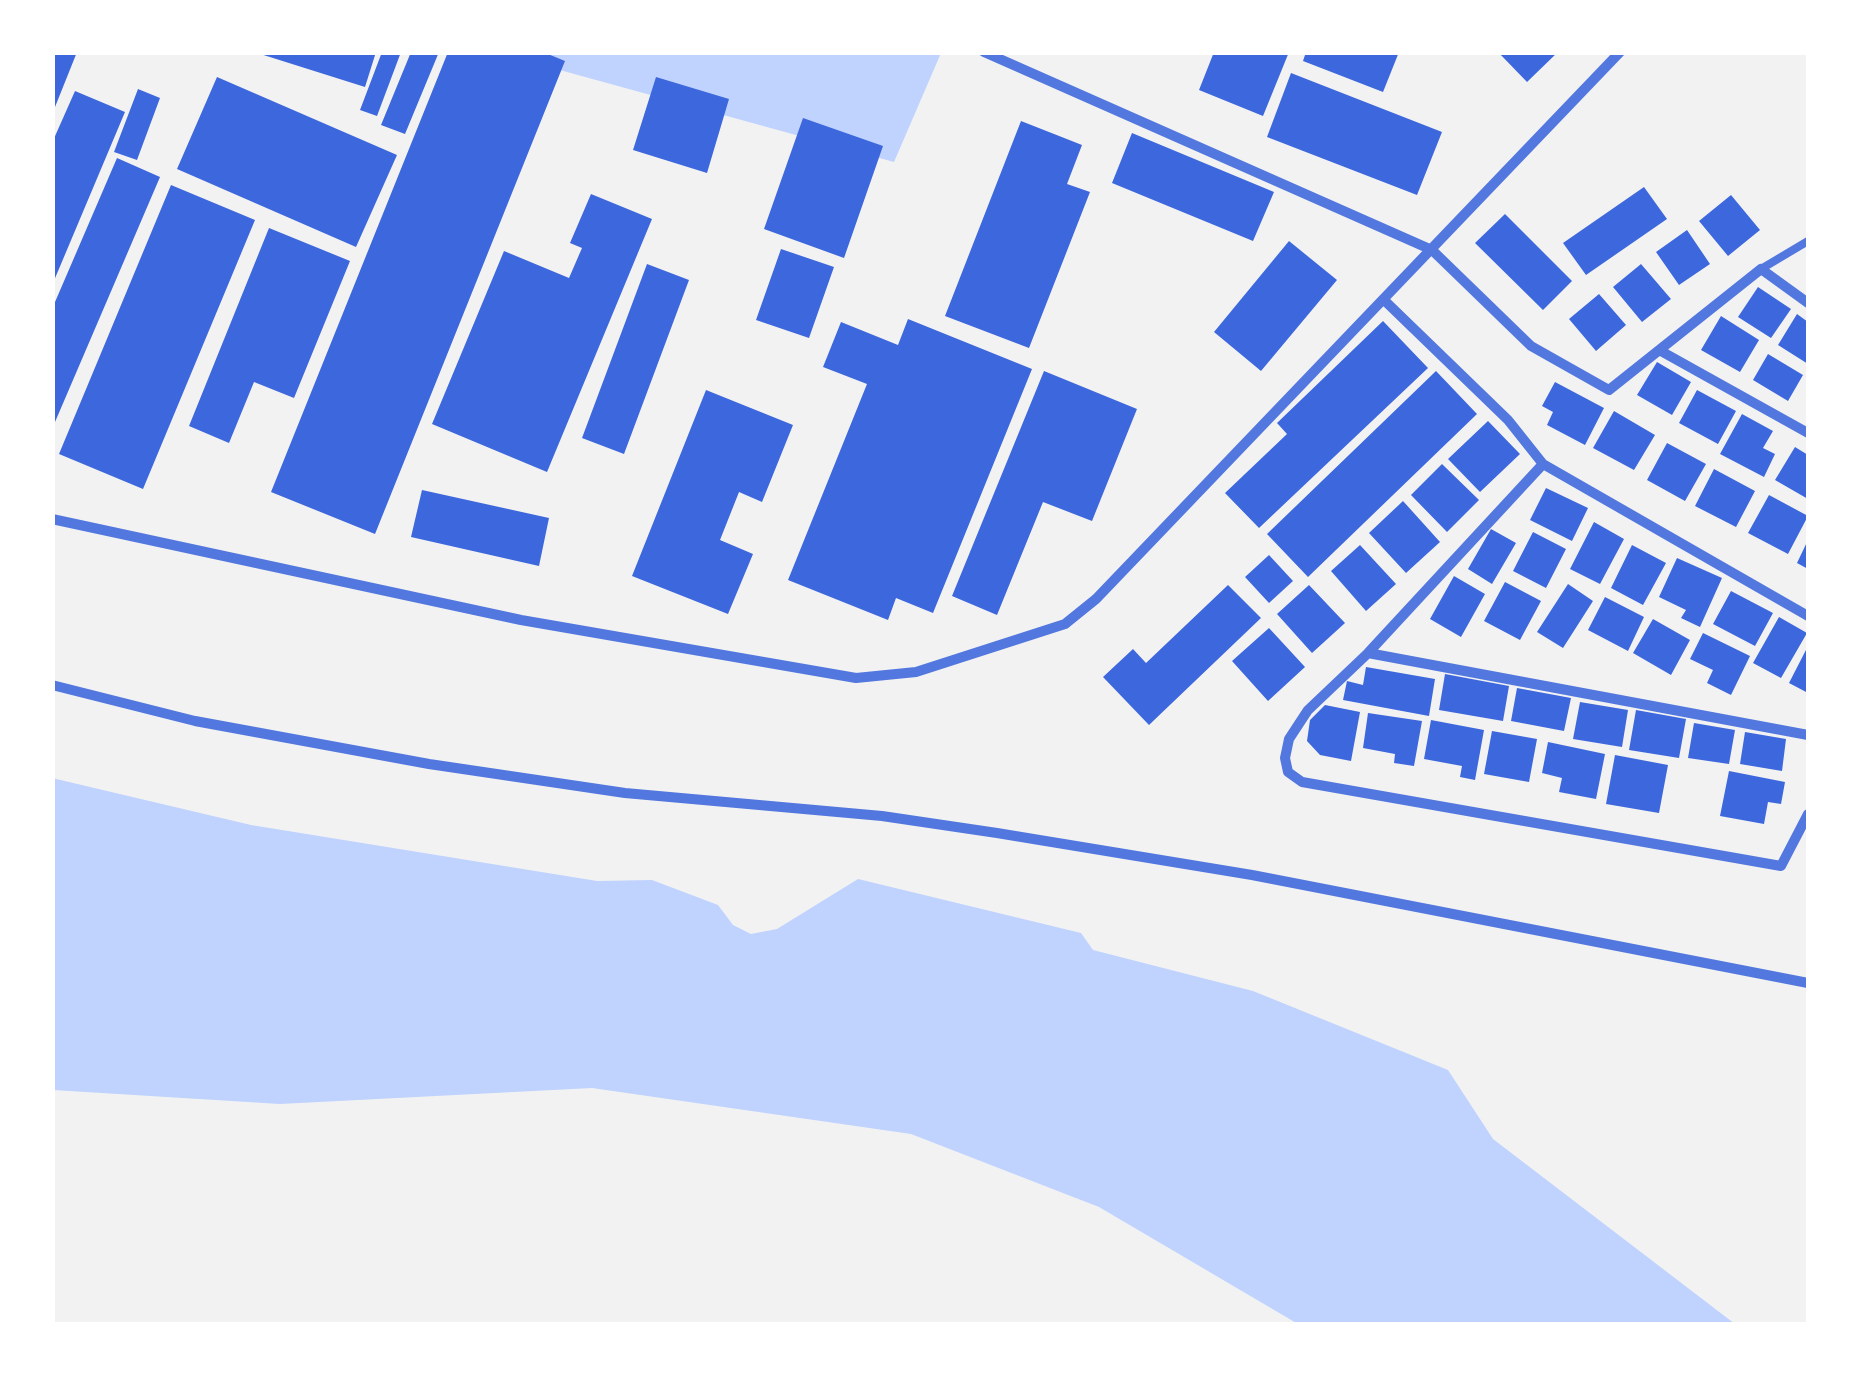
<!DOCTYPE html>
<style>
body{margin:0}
#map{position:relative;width:1861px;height:1377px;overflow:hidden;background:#f2f2f2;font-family:Inter,sans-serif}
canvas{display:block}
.frame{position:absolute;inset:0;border:55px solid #fff;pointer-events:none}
</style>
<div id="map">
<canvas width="1861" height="1377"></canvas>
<div class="frame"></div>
</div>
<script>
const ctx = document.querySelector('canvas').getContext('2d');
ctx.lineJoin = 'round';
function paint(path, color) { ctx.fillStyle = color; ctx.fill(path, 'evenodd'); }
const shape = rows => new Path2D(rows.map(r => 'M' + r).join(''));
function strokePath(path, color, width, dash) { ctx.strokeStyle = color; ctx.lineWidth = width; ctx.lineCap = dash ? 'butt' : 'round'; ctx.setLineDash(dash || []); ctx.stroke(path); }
paint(shape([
 [498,53,941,53,894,162],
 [52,778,251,825,597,881,652,880,718,905,733,925,751,934,777,929,858,879,1081,933,1093,950,1253,991,1448,1070,1493,1139,1735,1324,1298,1324,1099,1207,911,1134,592,1088,280,1104,53,1090]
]), '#bfd3fe');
paint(shape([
 [52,52,77,52,53,112,52,112],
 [254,52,376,52,365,87],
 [382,52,401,52,377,116,360,110],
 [411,52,439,52,405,134,381,125],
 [448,52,543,52,565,61,375,534,271,492],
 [1214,52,1289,52,1263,116,1199,90],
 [1306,52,1399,52,1383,92,1303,61],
 [1498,52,1558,52,1527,82],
 [1291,73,1442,132,1417,195,1267,137],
 [217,77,397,155,356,247,177,169],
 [656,77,729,99,707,173,633,150],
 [138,89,160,98,137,160,114,152],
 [75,91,125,112,53,283,52,143],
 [803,118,883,146,844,258,764,229],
 [1021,121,1082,145,1067,184,1090,192,1029,348,945,316],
 [1132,133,1274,192,1253,241,1112,183],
 [117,158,160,177,52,429,52,309],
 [171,185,255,220,143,489,59,454],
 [1644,187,1667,219,1586,275,1563,243],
 [591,194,652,219,547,472,432,424,504,251,569,278,582,248,570,243],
 [1731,195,1760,230,1728,256,1699,221],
 [1505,214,1572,281,1543,310,1475,243],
 [269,228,350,261,294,398,254,382,229,443,189,426],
 [1687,230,1710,264,1679,285,1656,252],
 [1289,241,1337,280,1261,371,1214,332],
 [781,249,834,267,809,338,756,320],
 [647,264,689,280,624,454,582,438],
 [1641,264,1671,299,1642,322,1613,287],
 [1758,287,1791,309,1771,338,1738,317],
 [1599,294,1626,325,1596,351,1569,319],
 [1797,314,1808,322,1808,364,1778,345],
 [1721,316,1759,340,1740,372,1701,350],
 [908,319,1032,369,933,613,896,598,888,620,788,580,867,384,823,367,841,322,898,345],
 [1383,321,1428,368,1259,528,1225,493,1287,434,1277,423],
 [1768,354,1803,375,1788,401,1753,380],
 [1657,362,1691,382,1672,415,1637,395],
 [1044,371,1137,409,1092,521,1043,502,997,615,952,596],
 [1436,371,1477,414,1308,577,1267,534],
 [1555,382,1604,408,1585,445,1547,425,1553,412,1542,406],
 [706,390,793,425,762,502,739,492,720,540,753,554,728,614,632,576],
 [1697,390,1736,411,1718,444,1679,423],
 [1614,411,1655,435,1634,470,1593,448],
 [1742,414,1773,431,1763,448,1775,454,1764,477,1720,454],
 [1488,421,1520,454,1480,492,1448,459],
 [1667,443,1706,464,1685,501,1647,480],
 [1795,447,1808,455,1808,499,1775,480],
 [1442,464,1479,500,1447,532,1411,495],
 [1714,469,1755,491,1736,527,1695,506],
 [1546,488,1588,508,1572,541,1530,520],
 [422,490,549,518,539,566,411,537],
 [1769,495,1808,516,1788,554,1748,533],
 [1403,501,1440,542,1406,573,1369,533],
 [1594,522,1624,539,1600,584,1570,569],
 [1491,529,1516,543,1492,584,1468,569],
 [1533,532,1566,549,1546,588,1513,571],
 [1808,540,1808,569,1797,563],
 [1360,545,1396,584,1366,611,1331,571],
 [1632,545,1666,563,1643,605,1611,588],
 [1269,555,1293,581,1269,603,1245,577],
 [1677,558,1722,578,1700,627,1681,618,1686,610,1659,597],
 [1454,576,1485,594,1461,637,1430,619],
 [1505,582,1541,601,1520,640,1484,621],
 [1568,584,1593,601,1563,648,1537,632],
 [1228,585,1261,618,1149,725,1103,677,1133,649,1146,663],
 [1309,585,1345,623,1312,653,1277,614],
 [1731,591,1773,613,1755,646,1713,624],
 [1605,597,1644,617,1628,651,1588,630],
 [1779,617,1807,633,1781,678,1753,663],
 [1653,619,1690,640,1671,675,1633,653],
 [1269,628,1305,667,1268,701,1232,661],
 [1703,633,1750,656,1731,695,1707,683,1713,670,1690,659],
 [1808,646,1808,693,1789,683],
 [1366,667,1435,679,1429,716,1343,700,1347,681,1363,685],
 [1445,674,1509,686,1503,721,1439,710],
 [1517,688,1571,698,1564,731,1511,721],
 [1580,702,1628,710,1622,747,1573,739],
 [1325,705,1360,712,1351,761,1320,755,1307,741,1310,720],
 [1636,710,1686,719,1679,758,1629,750],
 [1368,713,1422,721,1414,766,1394,763,1395,754,1363,748],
 [1431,720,1484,730,1475,780,1460,777,1462,766,1424,759],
 [1694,723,1735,730,1729,764,1688,758],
 [1492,731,1537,739,1529,782,1484,774],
 [1745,732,1786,739,1782,771,1740,764],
 [1548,742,1605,754,1596,799,1559,792,1562,778,1542,773],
 [1615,755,1668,765,1659,813,1606,804],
 [1729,771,1785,782,1781,804,1768,802,1764,824,1720,816]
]), '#3d67dc');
strokePath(shape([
 [1761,269,1808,241]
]), '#5277de', 8);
strokePath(shape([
 [984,52,1432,250,1531,346,1609,390,1761,269,1808,303],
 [1384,300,1508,420,1543,464,1808,616],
 [1659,350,1808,433],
 [1543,464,1368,653,1308,710,1289,739,1285,758,1288,772,1302,782,1781,866,1808,814],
 [52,519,521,620,856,678,916,672,1065,624,1096,599,1620,52],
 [1368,653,1808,735],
 [52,685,195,721,429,764,625,793,882,816,997,833,1252,875,1808,983]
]), '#5277de', 10);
</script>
